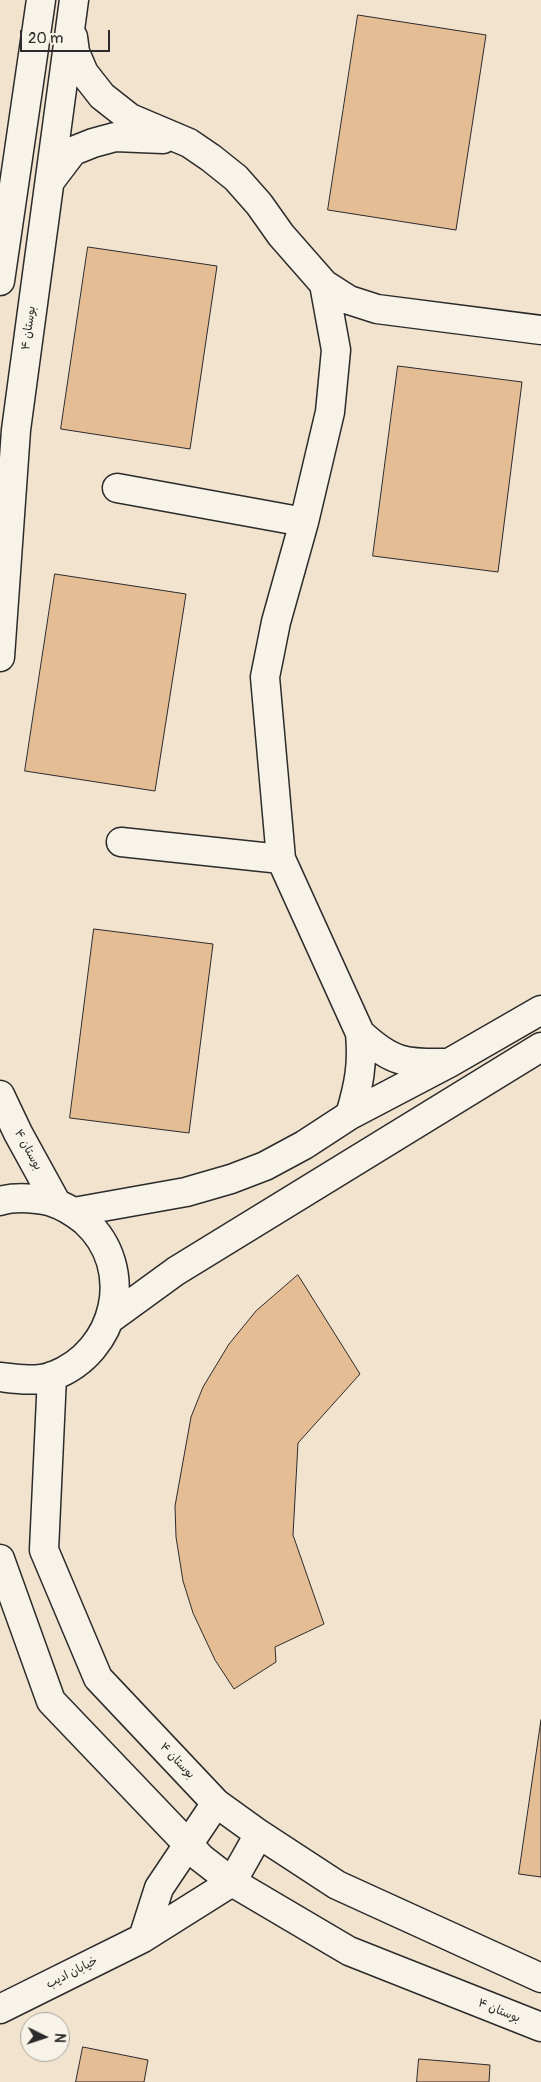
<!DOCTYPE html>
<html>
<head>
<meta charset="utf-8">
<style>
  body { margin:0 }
  #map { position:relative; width:541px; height:2082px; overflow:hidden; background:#f2e3cf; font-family:Pangolin,sans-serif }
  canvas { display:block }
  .north { position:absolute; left:20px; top:2012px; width:50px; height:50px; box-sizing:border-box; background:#f7f3e8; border:1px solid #a5a39c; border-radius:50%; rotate:94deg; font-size:14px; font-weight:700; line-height:20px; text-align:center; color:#2b2b2b }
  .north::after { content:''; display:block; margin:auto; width:18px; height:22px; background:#2b2b2b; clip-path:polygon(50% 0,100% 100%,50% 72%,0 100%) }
  .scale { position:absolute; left:20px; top:30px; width:90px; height:22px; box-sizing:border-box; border:2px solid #2b2b2b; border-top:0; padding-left:6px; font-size:15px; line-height:18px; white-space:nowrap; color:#2b2b2b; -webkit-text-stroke:4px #f7f3e8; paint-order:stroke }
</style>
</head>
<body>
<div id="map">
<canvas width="541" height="2082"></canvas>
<div class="north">N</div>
<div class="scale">20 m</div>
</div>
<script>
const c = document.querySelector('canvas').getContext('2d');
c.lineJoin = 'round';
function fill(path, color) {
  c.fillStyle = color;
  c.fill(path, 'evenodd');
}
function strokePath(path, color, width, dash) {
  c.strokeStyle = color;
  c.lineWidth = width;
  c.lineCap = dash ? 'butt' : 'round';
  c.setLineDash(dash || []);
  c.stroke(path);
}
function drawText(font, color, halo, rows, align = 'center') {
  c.font = font + ' Pangolin,"Playpen Sans Arabic",sans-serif';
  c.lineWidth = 4;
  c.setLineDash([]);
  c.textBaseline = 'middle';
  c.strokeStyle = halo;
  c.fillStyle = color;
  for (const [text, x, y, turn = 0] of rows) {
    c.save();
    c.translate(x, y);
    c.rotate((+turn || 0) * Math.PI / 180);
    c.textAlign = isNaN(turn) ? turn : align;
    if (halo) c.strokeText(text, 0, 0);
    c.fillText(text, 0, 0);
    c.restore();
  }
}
const building = new Path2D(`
  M358,15l128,20 -30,195 -128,-20z
  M88,247l129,19 -27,183 -129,-20z
  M398,366l124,16 -24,190 -125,-16z
  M55,574l131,20 -31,197 -130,-20z
  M94,929l119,15 -24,189 -119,-15z
  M298,1275l62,99 -62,69 -5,92 31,89 -49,23 1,15 -42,27 -19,-29 -22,-47 -10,-32 -7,-44 -1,-31 16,-89 12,-30 26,-43 27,-33z
  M541,1720v157l-22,-3z
  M83,2047l65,13 -4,22h-68z
  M419,2059l71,6 -1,17h-72z`);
fill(building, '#e5bd95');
strokePath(building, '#2b2b2b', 1);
const minor = new Path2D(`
  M73,37l2,15 9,21 18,23 28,22 59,25 22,15 25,20 23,26 22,31 43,49 25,16 28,9 164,21
  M51,180l22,-29 20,-8 22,-6 48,2
  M0,281l41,-281
  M324,284l12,66 -6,62 -26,110 -28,100 -11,55 16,182 79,174c3,31 -1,52 -10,82
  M117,488l187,34
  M0,657l16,-227 58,-430
  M121,842l160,17
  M360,1033c31,29 45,31 87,30
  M0,1095l18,38 39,71
  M0,1201c16,-5 33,-3 49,0 14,4 25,11 36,20 52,47 32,131 -32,155 -17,6 -36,3 -53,1
  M74,1212l112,-20 45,-13 34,-13 39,-21 46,-30 99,-52 92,-53
  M110,1319l66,-48 365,-224
  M52,1376l-8,174 54,128 118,125 43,31 78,51 204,93
  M0,1559l51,142 150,157 31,24 117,69 192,76
  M143,1938l16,-50 57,-85
  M0,2009l143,-71 89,-56 27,-48`);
strokePath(minor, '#2b2b2b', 31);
strokePath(minor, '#f7f3e8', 28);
drawText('12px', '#2b2b2b', '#f7f3e8', [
  ["بوستان ۴",29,328,-82],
  ["بوستان ۴",28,1150,61],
  ["بوستان ۴",177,1761,46],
  ["خیابان ادیب",72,1973,-27],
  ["بوستان ۴",499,2011,22]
]);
</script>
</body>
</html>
